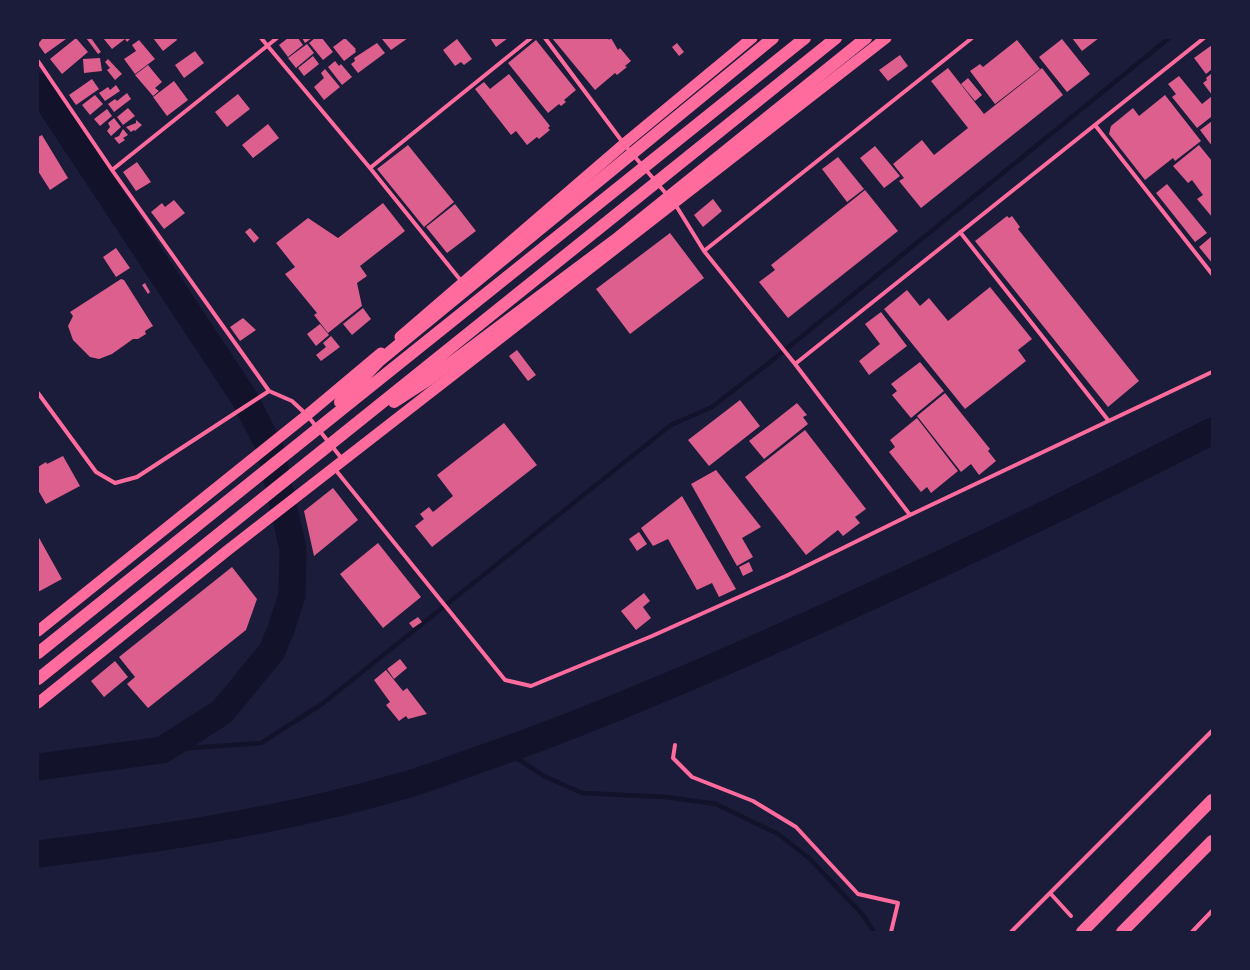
<!DOCTYPE html>
<html>
<head>
<meta charset="utf-8">
<style>
  body { margin:0 }
  #map { position:relative; width:1250px; height:970px; overflow:hidden; background:#1b1b3a; font-family:"Noto Sans",sans-serif }
  canvas { display:block }
  .frame { position:absolute; inset:0; border:39px solid #1b1b3a; pointer-events:none }
</style>
</head>
<body>
<div id="map">
<canvas width="1250" height="970"></canvas>
<div class="frame"></div>
</div>
<script>
const c = document.querySelector('canvas').getContext('2d');
c.lineJoin = 'round';
function strokePath(path, color, width, dash) {
  c.strokeStyle = color;
  c.lineWidth = width;
  c.lineCap = dash ? 'butt' : 'round';
  c.setLineDash(dash || []);
  c.stroke(path);
}
function fill(path, color) {
  c.fillStyle = color;
  c.fill(path, 'evenodd');
}
strokePath(new Path2D(`
  M162,750l99,-7 61,-39 349,-279 41,-18 57,-44 400,-325
  M506,751l38,25 38,17 84,4 50,7 62,30 31,24 54,57 11,17`), '#12122b', 4.5);
strokePath(new Path2D(`
  M38,86l207,313 25,49 23,101 -1,46 -11,34 -9,22 -50,61 -60,38 -124,17
  M38,854c121,-15 242,-33 360,-67 24,-6 48,-16 71,-24 94,-32 185,-70 276,-110 158,-70 314,-143 467,-222`), '#12122b', 27);
fill(new Path2D(`
  M43,38h22l1,1 -21,15 -7,-10z
  M76,38l12,14 -26,22 -12,-15z
  M86,38h5l10,14 -3,2z
  M103,38h28l-4,4 -2,-3 -13,10z
  M153,38h23l1,2 -14,11z
  M288,38h10l5,7 -15,12 -9,-12z
  M302,38h10l-7,5z
  M315,38h7l11,14 -10,8 -14,-17z
  M345,38l11,11 -1,1 1,2 -12,9 -11,-14z
  M408,38l-17,12 -9,-11 1,-1z
  M490,38h18l-12,9z
  M552,38h56l1,2 2,-2 7,12 2,-2 11,13 -6,5 2,1 -10,8 -2,-2 -20,17z
  M1072,38h27l-17,13z
  M457,39l15,20 -8,6 -3,-3 -6,4 -12,-16z
  M1062,39l28,35 -23,18 -28,-35z
  M139,40l16,19 -20,15 -11,-15 12,-8 -4,-6z
  M536,40l40,50 -12,10 2,2 -5,4 -2,-2 -11,9 -40,-50z
  M1017,40l23,29 -45,35 -25,-33 10,-7 3,3z
  M377,43l8,10 -27,20 -7,-9 4,-3 -1,-3z
  M677,43l7,9 -5,4 -7,-9z
  M307,44l7,9 -18,15 -8,-10z
  M1212,45v24l-6,5 -12,-16z
  M195,51l9,12 -20,15 -9,-13z
  M900,55l8,11 -20,15 -9,-11z
  M313,56l6,8 -15,12 -6,-8z
  M100,58l2,13 -18,2 -1,-14z
  M108,59l14,15 -7,6 -8,-10 3,-2 -5,-6z
  M335,61l4,5 2,-2 11,13 -10,8 -14,-18z
  M148,65l14,17 -7,6 4,3 -6,5 -18,-21z
  M948,68l36,46 58,-46 21,27 -142,113 -22,-27 5,-3 -11,-14 29,-24 12,15 34,-27 -37,-47z
  M325,69l15,18 -16,13 -10,-13 10,-9 -3,-5z
  M1212,73v22l-9,-12 4,-3 -1,-2z
  M509,74l41,52 -2,2 2,2 -11,9 -2,-2 -10,8 -11,-14 -5,4 -36,-46 9,-7 6,7z
  M1179,76l23,28 10,-8v23l-1,-2 -14,11 -25,-31 4,-3 -8,-10z
  M968,78l14,17 -7,6 -14,-17z
  M92,79l7,10 -23,16 -7,-10z
  M174,81l14,19 -21,16 -14,-19z
  M116,85l4,6 -15,10 -6,-8 9,-6 2,3z
  M127,93l4,6 -17,13 -6,-8 7,-5 2,2z
  M238,94l12,15 -23,18 -12,-15z
  M95,95l8,9 -13,11 -8,-10z
  M1165,95l36,46 -26,20 -2,-3 -28,22 -36,-46 2,-8 22,-18 6,8z
  M128,108l7,8 -12,9 -6,-8z
  M107,109l5,7 -12,10 -6,-7z
  M114,118l7,9 -10,9 -4,-5 3,-4 -2,-4z
  M136,120l6,5 -7,6 -1,-1 -3,2 -5,-5 10,-4z
  M1212,121v25l-12,-16z
  M268,124l11,14 -26,20 -11,-13z
  M123,129l5,6 -5,3 2,2 -6,4 -5,-6 5,-2z
  M42,135l26,43 -18,12 -12,-19v-34z
  M408,145l46,57 -30,25 -47,-58z
  M1199,145l13,16v56l-15,-18 6,-4 -11,-15 -4,3 -15,-17z
  M875,146l25,30 -16,12 -24,-30z
  M838,157l26,32 -17,13 -25,-33z
  M137,162l14,20 -15,9 -13,-19z
  M1167,184l40,49 -12,9 -39,-49z
  M865,190l33,41 -110,87 -29,-36 16,-12 -4,-5z
  M713,199l9,12 -19,16 -9,-12z
  M174,200l11,13 -21,16 -13,-17 11,-9 3,4z
  M383,203l22,28 -45,35 7,10 -10,7 5,23 -34,27 -14,-18 3,-2 -32,-39 10,-7 -19,-24 32,-25 30,20z
  M455,204l21,27 -29,22 -21,-26z
  M1007,216l2,2 3,-2 8,11 -2,2 121,152 -31,26 -133,-166z
  M250,228l9,10 -5,5 -9,-11z
  M670,233l34,45 -74,56 -34,-45z
  M1212,236v27l-13,-16z
  M116,248l14,20 -14,9 -13,-20z
  M121,279l3,1 29,46 -8,5 1,3 -8,5h-5l-21,15 -13,5 -9,-2 -17,-17 -5,-14 5,-10 -3,-4z
  M145,283l5,9 -2,2 -6,-9z
  M990,287l42,52 -14,11 8,11 -61,48 -81,-100 23,-19 13,16 9,-8 19,23z
  M363,308l8,11 -19,16 -9,-11z
  M881,312l26,34 -38,29 -10,-14 21,-17 -15,-20z
  M243,318l13,12 -16,11 -10,-14z
  M320,324l9,11 -13,11 -9,-12z
  M331,336l9,11 -19,14 -5,-6 10,-8 -3,-4z
  M517,350l19,25 -8,6 -19,-25z
  M920,362l24,29 -33,27 -19,-23 5,-4 -6,-7z
  M945,393l45,56 -2,2 8,10 -17,14 -8,-11 -10,8 -44,-56z
  M740,400l20,26 -51,40 -21,-26z
  M797,403l10,12 -4,2 5,7 -44,35 -15,-18z
  M917,418l41,53 -27,22 -4,-6 -6,5 -32,-40 6,-5 -5,-7z
  M504,423l33,42 -105,82 -17,-21 9,-7 -4,-5 9,-7 4,5 20,-16 -16,-21z
  M805,430l61,79 -11,8 5,6 -17,13 -5,-6 -32,25 -61,-78z
  M63,456l17,30 -34,18 -8,-14v-23l8,-5 1,2z
  M716,470l45,57 -19,11 11,19 -16,9 -46,-82z
  M333,488l25,32 -44,36 -10,-45z
  M682,496l54,93 -17,8 -7,-14 -15,7 -29,-51 -15,7 -12,-18z
  M639,532l8,12 -10,7 -8,-12z
  M38,536l24,43 -24,13z
  M378,543l43,54 -38,31 -43,-54z
  M749,562l4,9 -10,5 -4,-9z
  M232,567l25,32 -11,31 -98,78 -21,-24 8,-7 -16,-20z
  M644,593l6,8 -7,6 8,11 -15,12 -15,-19z
  M418,617l4,5 -9,6 -4,-5z
  M400,659l7,9 -13,11 -7,-10z
  M115,661l13,16 -24,20 -13,-16z
  M386,670l17,21 4,-3 20,26 -19,5 -2,-3 -7,5 -13,-16 4,-3 -16,-22z`), '#dd5f8e');
strokePath(new Path2D(`
  M261,38l109,130 92,114
  M545,38l79,106 44,52
  M38,61l74,109 157,221 23,10 15,14 36,45
  M1095,125l117,149
  M370,168l161,-130
  M112,170l165,-132
  M675,204l29,47 91,113 115,151
  M960,232l148,188
  M704,251l268,-213
  M795,364l409,-326
  M38,393l58,79 19,11 22,-6 132,-86
  M334,468l171,212 26,6 121,-50 136,-61 122,-60 302,-143
  M675,745l-2,13 19,19 61,24 43,26 62,67 40,9 -7,29
  M1050,893l21,23
  M1011,932l201,-201
  M1192,932l20,-21`), '#ff6b9d', 4);
strokePath(new Path2D(`
  M400,337l224,-193 128,-106
  M38,631l269,-216 74,-62
  M38,703l190,-153 658,-512`), '#ff6b9d', 11);
strokePath(new Path2D(`
  M340,402l39,-41 394,-323
  M394,402l34,-22 191,-143 247,-199
  M38,653l767,-615
  M38,679l798,-641
  M1082,932l130,-132
  M1122,932l90,-91`), '#ff6b9d', 12);
</script>
</body>
</html>
